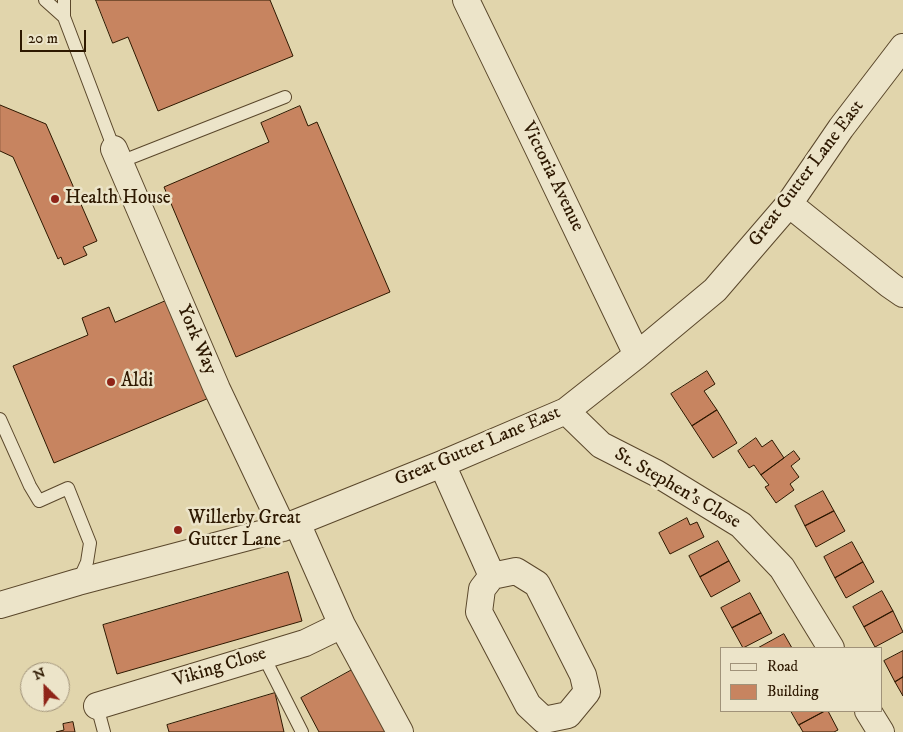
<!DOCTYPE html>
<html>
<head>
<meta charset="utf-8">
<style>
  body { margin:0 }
  #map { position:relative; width:903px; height:732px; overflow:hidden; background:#e1d5ac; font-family:"IM FELL DW Pica",serif }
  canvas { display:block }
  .legend { position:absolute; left:720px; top:647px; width:162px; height:65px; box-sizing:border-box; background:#ece4c9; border:1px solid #a09279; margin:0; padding:6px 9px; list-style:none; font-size:15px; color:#2d1800 }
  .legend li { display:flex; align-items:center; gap:10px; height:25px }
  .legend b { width:25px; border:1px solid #a09279 }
  .north { position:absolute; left:20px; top:662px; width:50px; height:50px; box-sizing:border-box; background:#ece4c9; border:1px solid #a09279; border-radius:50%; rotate:337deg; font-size:14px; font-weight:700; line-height:20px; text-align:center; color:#2d1800 }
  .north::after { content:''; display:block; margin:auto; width:18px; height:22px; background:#8f2418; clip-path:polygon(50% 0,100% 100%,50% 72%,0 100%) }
  .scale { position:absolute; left:20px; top:30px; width:66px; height:22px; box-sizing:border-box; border:2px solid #2d1800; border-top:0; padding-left:6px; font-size:15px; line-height:18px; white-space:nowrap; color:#2d1800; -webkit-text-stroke:4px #ece4c9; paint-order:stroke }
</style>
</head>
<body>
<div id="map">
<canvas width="903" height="732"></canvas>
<ul class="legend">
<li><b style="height:6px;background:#ece4c9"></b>Road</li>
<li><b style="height:14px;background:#c78460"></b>Building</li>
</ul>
<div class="north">N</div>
<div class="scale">20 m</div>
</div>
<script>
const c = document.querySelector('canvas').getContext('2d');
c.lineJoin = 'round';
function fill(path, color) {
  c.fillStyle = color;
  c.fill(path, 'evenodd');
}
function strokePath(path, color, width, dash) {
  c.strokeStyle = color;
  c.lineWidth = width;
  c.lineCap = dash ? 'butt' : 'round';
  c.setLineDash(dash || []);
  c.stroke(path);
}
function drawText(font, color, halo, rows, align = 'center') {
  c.font = font + ' "IM FELL DW Pica",serif';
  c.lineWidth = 5;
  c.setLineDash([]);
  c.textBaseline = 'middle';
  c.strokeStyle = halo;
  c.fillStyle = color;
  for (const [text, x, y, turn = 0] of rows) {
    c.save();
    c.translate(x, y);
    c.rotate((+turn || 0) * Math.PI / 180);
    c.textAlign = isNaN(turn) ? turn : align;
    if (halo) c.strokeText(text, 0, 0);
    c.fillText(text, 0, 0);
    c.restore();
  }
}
const building = new Path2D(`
  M96,0h174l23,56 -135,55 -30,-74 -15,6z
  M0,105l46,19 51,117 -14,6 4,8 -23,10 -3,-8 -3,2 -45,-102 -13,-6z
  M300,106l8,20 9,-4 73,170 -154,65 -72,-170 105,-45 -8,-19z
  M168,300l41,98 -155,65 -41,-97 75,-31 -6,-17 27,-11 6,15z
  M707,371l8,13 -11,7 13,19 -25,16 -21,-32z
  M717,410l20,33 -24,15 -21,-32z
  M756,438l6,9 10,-7 12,18 -23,17 -7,-10 -5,3 -11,-17z
  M794,451l6,8 -9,7 8,11 -9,7 4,6 -18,13 -11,-16 4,-2 -8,-10z
  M823,491l11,20 -29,15 -10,-20z
  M834,511l11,20 -29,16 -11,-21z
  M687,518l3,7 7,-3 7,15 -34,17 -11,-21z
  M718,541l11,20 -29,16 -11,-21z
  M852,542l11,20 -28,16 -11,-21z
  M729,561l11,20 -29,16 -11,-20z
  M863,562l11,20 -28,16 -11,-20z
  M288,572l14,49 -185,53 -14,-49z
  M882,591l11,20 -29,16 -11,-20z
  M750,593l11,20 -29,15 -11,-20z
  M893,611l10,21 -28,15 -11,-20z
  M761,613l11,20 -29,15 -11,-20z
  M784,634l8,14h-34z
  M903,651v26l-8,5 -11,-21z
  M352,670l34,62h-67l-18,-34z
  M903,677v19l-8,-14z
  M275,693l9,39h-115l-2,-7z
  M791,711h34l-26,14z
  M825,711h3l10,19 -4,2h-31l-4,-7z
  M73,722l2,10h-19l8,-2 -1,-6z`);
fill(building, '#c78460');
strokePath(building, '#2d1800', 1);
const service = new Path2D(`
  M45,0l19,17
  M64,0v17l50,132
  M120,162l165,-65
  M0,419l30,67 9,15 29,-13 22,55 -3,19 -9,20
  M263,655l39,77
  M97,706l7,26`);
const minor = new Path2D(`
  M466,0l66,136 105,219
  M114,149l103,240 66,139
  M789,204l101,81 13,9
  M566,411l35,34 55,28 85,52 41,43 49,80
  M442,464l50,112 24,-5 21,13 46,91 4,17 -19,23 -24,5 -16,-15 -49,-93 3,-23 10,-13
  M297,523l45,102 58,107
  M0,605l78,-23 205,-54 159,-64 124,-53 71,-56 78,-65 74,-86 52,-76 62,-81
  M97,706l208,-63 37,-18
  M868,711l13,21`);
strokePath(service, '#5a472b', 14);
strokePath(minor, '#5a472b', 28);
strokePath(service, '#ece4c9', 12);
strokePath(minor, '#ece4c9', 26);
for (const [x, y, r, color] of [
  [55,199,5,"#8f2418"],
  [111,382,5,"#8f2418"],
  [178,530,5,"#8f2418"]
]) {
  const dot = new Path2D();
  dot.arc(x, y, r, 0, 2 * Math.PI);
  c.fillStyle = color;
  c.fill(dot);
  strokePath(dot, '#ece4c9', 2);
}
drawText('19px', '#2d1800', '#ece4c9', [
  ["Great Gutter Lane East",807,174,-53],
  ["Victoria Avenue",552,177,64],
  ["York Way",196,340,67],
  ["Great Gutter Lane East",478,447,-23],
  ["St. Stephen's Close",677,489,30],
  ["Viking Close",220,668,-17]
]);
drawText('19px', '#2d1800', '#ece4c9', [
  ["Health House",65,199],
  ["Aldi",121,382],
  ["Willerby Great",188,519],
  ["Gutter Lane",188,541]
], 'left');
</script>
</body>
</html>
